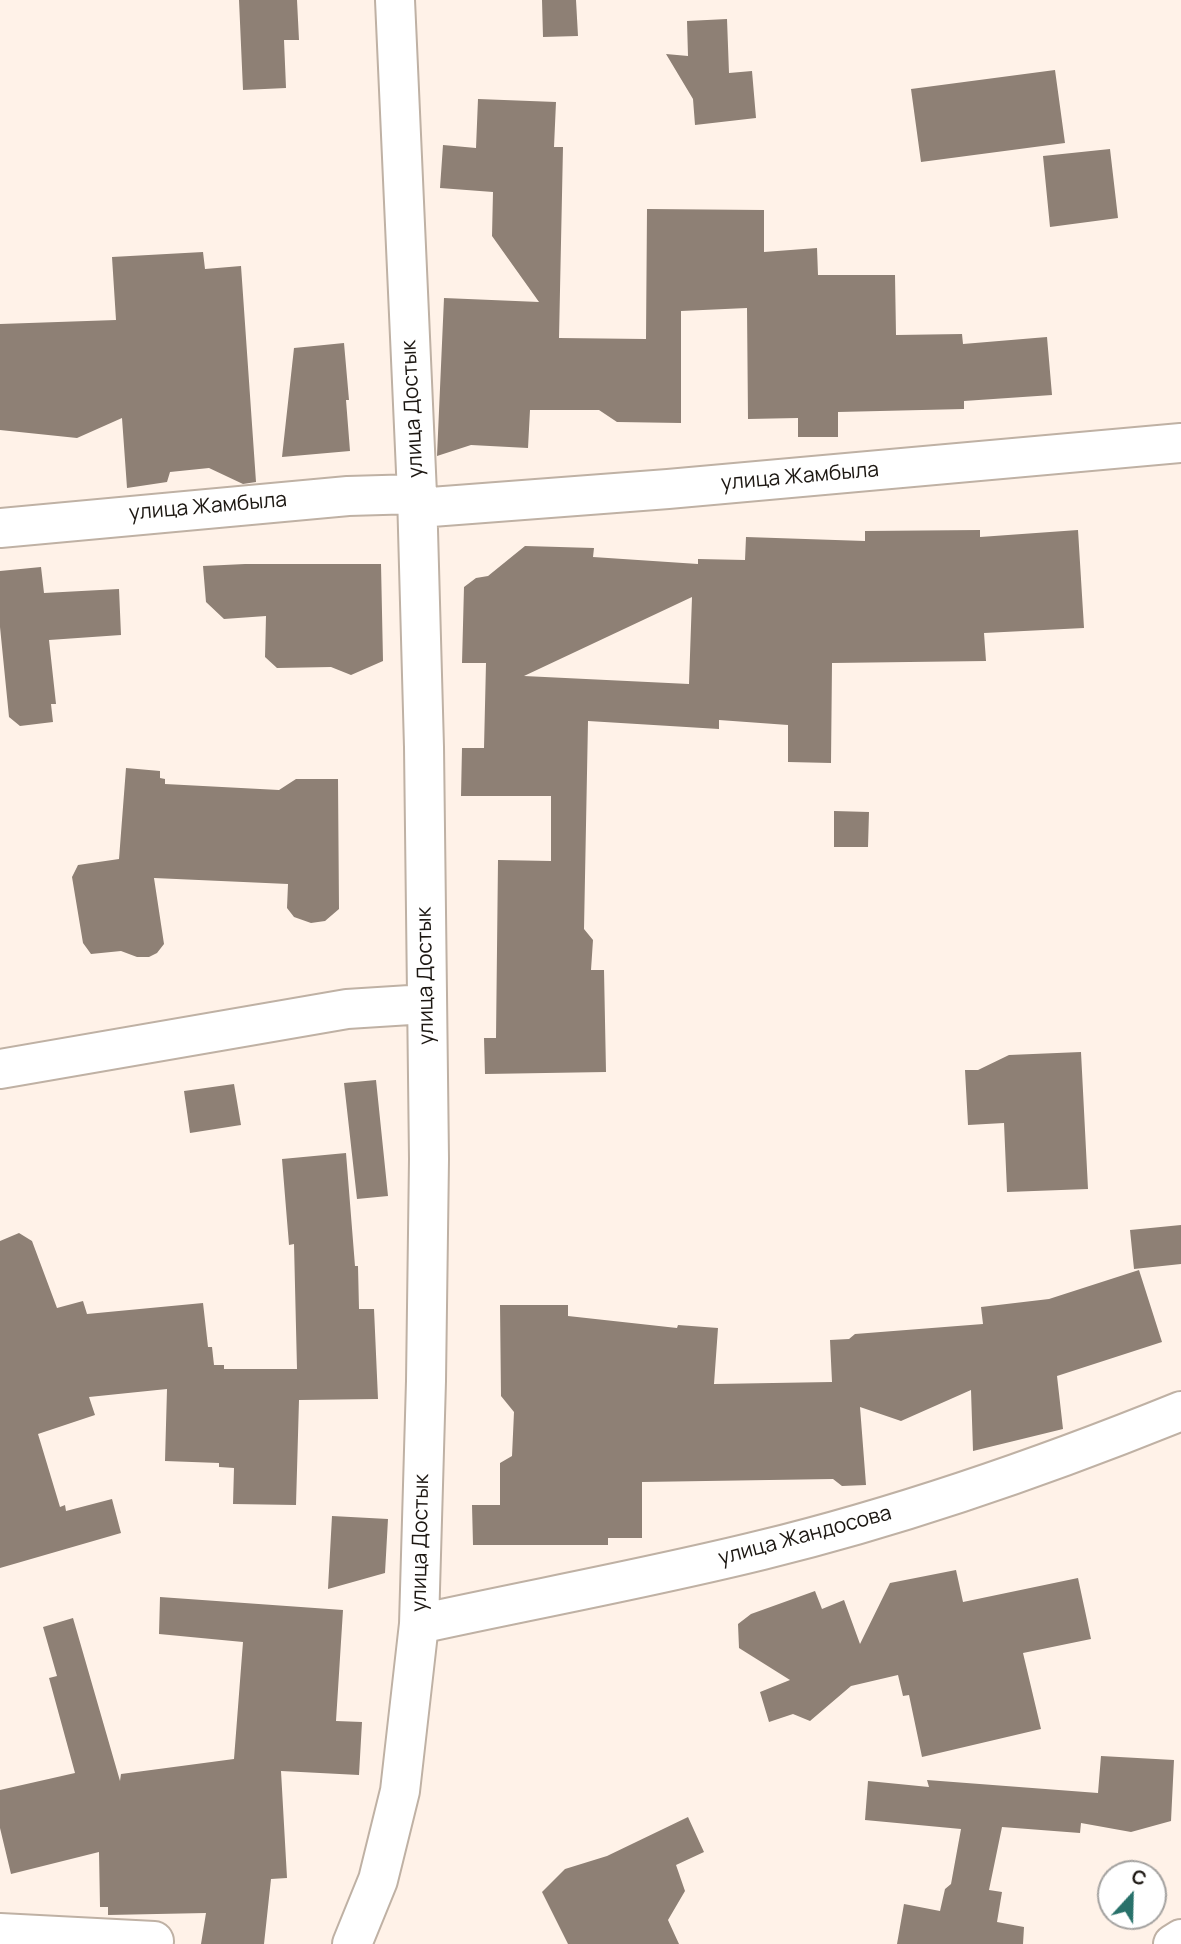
<!DOCTYPE html>
<html>
<head>
<meta charset="utf-8">
<style>
  body { margin:0 }
  #map { position:relative; width:1181px; height:1944px; overflow:hidden; background:#fff2e8; font-family:Manrope,sans-serif }
  canvas { display:block }
  .north { position:absolute; left:1097px; top:1860px; width:70px; height:70px; box-sizing:border-box; background:#fff; border:2px solid #a4a2a0; border-radius:50%; rotate:22deg; font-size:19px; font-weight:700; line-height:28px; text-align:center; color:#1c1712 }
  .north::after { content:''; display:block; margin:auto; width:24px; height:32px; background:#28716a; clip-path:polygon(50% 0,100% 100%,50% 72%,0 100%) }
</style>
</head>
<body>
<div id="map">
<canvas width="1181" height="1944"></canvas>
<div class="north">С</div>
</div>
<script>
const c = document.querySelector('canvas').getContext('2d');
c.lineJoin = 'round';
function fill(path, color) {
  c.fillStyle = color;
  c.fill(path, 'evenodd');
}
function strokePath(path, color, width, dash) {
  c.strokeStyle = color;
  c.lineWidth = width;
  c.lineCap = dash ? 'butt' : 'round';
  c.setLineDash(dash || []);
  c.stroke(path);
}
function drawText(font, color, halo, rows, align = 'center') {
  c.font = font + ' Manrope,sans-serif';
  c.lineWidth = 6;
  c.setLineDash([]);
  c.textBaseline = 'middle';
  c.strokeStyle = halo;
  c.fillStyle = color;
  for (const [text, x, y, turn = 0] of rows) {
    c.save();
    c.translate(x, y);
    c.rotate((+turn || 0) * Math.PI / 180);
    c.textAlign = isNaN(turn) ? turn : align;
    if (halo) c.strokeText(text, 0, 0);
    c.fillText(text, 0, 0);
    c.restore();
  }
}
fill(new Path2D(`
  M239,0h58l2,40h-15l2,48 -43,2z
  M542,0h34l2,36 -35,1z
  M727,19l2,54 23,-2 4,47 -61,7 -2,-26 -27,-45 22,2 -1,-35z
  M1055,70l10,73 -144,19 -10,-73z
  M478,99l78,3 -2,45h9l-4,191 87,1 1,-130 117,1v42l53,-4 1,27h77l1,60 66,-1 1,10 84,-7 5,58 -88,6v8l-126,3v25h-40v-19l-50,1 -1,-111 -66,3v112l-64,-1 -18,-12h-69l-2,38 -57,-3 -34,11 7,-158 95,4 -47,-66 1,-44 -53,-4 3,-43 33,3z
  M1110,149l8,69 -68,9 -7,-71z
  M203,252l2,17 36,-3 15,216 -13,2 -34,-16 -39,4 -3,10 -40,6 -5,-70 -45,20 -77,-8v-106l116,-4 -4,-63z
  M344,343l5,57h-3l4,51 -68,6 12,-109z
  M980,530v7l98,-7 6,98 -100,5 2,28 -154,2 -1,100 -43,-1v-37l-69,-5v9l-131,-8 -4,208 9,11 -2,30h13l2,102 -121,2 -1,-36h12l2,-178 53,1v-65h-90l1,-48h22l2,-85h-24l2,-76 12,-9 12,-2 37,-30 69,2 -1,9 105,7v-5l47,1 1,-23 119,4v-10zM692,597l-3,87 -165,-8z
  M245,564h136l2,97 -32,14 -20,-8 -54,1 -12,-11 1,-41 -42,3 -18,-17 -3,-36z
  M41,567l3,26 75,-4 2,46 -72,5 7,64h-5l2,18 -33,4 -11,-9 -9,-90v-56z
  M126,768l34,3v7l5,1v5l114,6 17,-11h42l1,130 -14,12 -14,2 -17,-6 -7,-9 1,-24 -134,-6 10,66 -7,9 -8,4h-12l-16,-6 -30,3 -8,-11 -11,-66 6,-12 41,-6z
  M834,811l35,1 -1,35h-34z
  M1081,1052l7,137 -81,3 -3,-69 -36,2 -3,-55h13l31,-15z
  M376,1080l12,116 -31,3 -13,-116z
  M234,1084l7,41 -51,8 -6,-42z
  M346,1153l9,113h3l1,43h15l4,90 -79,1 -3,105 -63,-1 1,-36 -15,-1v-4l-54,-2 2,-72 -78,8 6,18 -57,19 22,73 5,-2 1,6 46,-12 9,34 -121,35v-327l19,-8 13,8 25,67 26,-7 4,13 116,-11 5,44h4l2,18h10v4h73l-3,-125 -5,1 -7,-86z
  M1181,1225v39l-47,5 -4,-39z
  M1139,1270l23,72 -105,34 6,53 -90,22 -2,-61 -70,31 -41,-14 6,78 -24,1 -9,-7 -191,3v56h-34v7h-135l-1,-40h28v-42l12,-7 2,-44 -13,-16 -1,-91h68v11l109,12 1,-3 40,3 -4,56 118,-2 -2,-42 19,-1 6,-5 128,-10 -2,-17 68,-8z
  M332,1516l56,3 -3,54 -57,16z
  M956,1570l7,32 115,-24 13,61 -68,14 18,76 -119,28 -13,-62 -6,1 -5,-21 -47,11 -41,35 -17,-7 -24,8 -9,-30 30,-12 -51,-32 -1,-24 13,-10 64,-23 7,18 22,-9 16,44 30,-61z
  M160,1597l183,13 -7,111 26,1 -3,53 -78,-4 6,107 -16,1 -7,65h-63l5,-31 -98,2v-8h-8l-1,-55 -88,22 -11,-46v-38l75,-17 -26,-95 8,-2 -14,-49 30,-9 47,163 1,-7 113,-15 9,-117 -84,-8z
  M1101,1756l73,4 -3,61 -40,11 -50,-9 -1,10 -78,-6 -13,63 13,2 -5,30 27,5 -1,17h-126l7,-40 36,7 5,-22 6,-5 10,-55 -96,-9 3,-39 61,6 -2,-7 171,13z
  M688,1817l16,35 -28,13 9,26 -17,29 11,24h-111l-26,-52 23,-23 42,-13z`), '#8e8075');
const street = new Path2D(`
  M418,508l250,-19 513,-46
  M0,528l348,-32 69,-2
  M0,1069l347,-60 79,-5
  M419,1624c114,-25 230,-46 343,-74 143,-35 283,-84 419,-139
  M0,1933l154,8
  M352,1944l26,-64 22,-89 19,-167 7,-243 3,-222 -5,-412 -7,-253 -22,-494
  M1173,1944l8,-5`);
strokePath(street, '#bfb1a4', 42);
strokePath(street, '#fff', 38);
drawText('21px', '#1c1712', '#fff', [
  ["улица Достык",413,409,-93],
  ["улица Жамбыла",800,477,-5],
  ["улица Жамбыла",208,507,-5],
  ["улица Достык",426,976,-91],
  ["улица Жандосова",805,1536,-15],
  ["улица Достык",421,1543,-89]
]);
</script>
</body>
</html>
